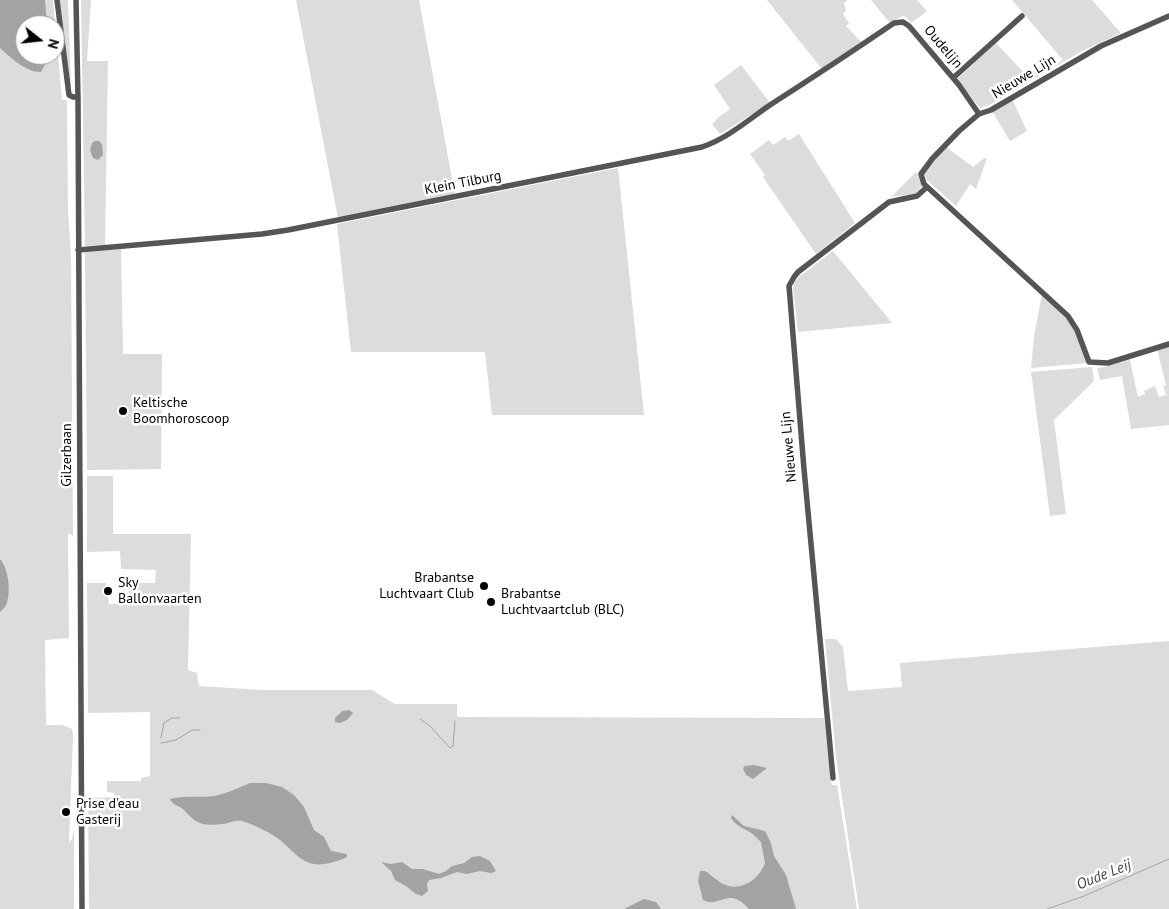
<!DOCTYPE html>
<html>
<head>
<meta charset="utf-8">
<style>
  body { margin:0 }
  #map { position:relative; width:1169px; height:909px; overflow:hidden; background:#fff; font-family:"PT Sans",sans-serif }
  canvas { display:block }
  .north { position:absolute; left:15px; top:15px; width:50px; height:50px; box-sizing:border-box; background:#fff; border:1px solid #999; border-radius:50%; rotate:106deg; font-size:14px; font-weight:700; line-height:20px; text-align:center; color:#000 }
  .north::after { content:''; display:block; margin:auto; width:18px; height:22px; background:#000; clip-path:polygon(50% 0,100% 100%,50% 72%,0 100%) }
</style>
</head>
<body>
<div id="map">
<canvas width="1169" height="909"></canvas>
<div class="north">N</div>
</div>
<script>
const c = document.querySelector('canvas').getContext('2d');
c.lineJoin = 'round';
function fill(path, color) {
  c.fillStyle = color;
  c.fill(path, 'evenodd');
}
function strokePath(path, color, width, dash) {
  c.strokeStyle = color;
  c.lineWidth = width;
  c.lineCap = dash ? 'butt' : 'round';
  c.setLineDash(dash || []);
  c.stroke(path);
}
function drawText(font, color, halo, rows, align = 'center') {
  c.font = font + ' "PT Sans",sans-serif';
  c.lineWidth = 5;
  c.setLineDash([]);
  c.textBaseline = 'middle';
  c.strokeStyle = halo;
  c.fillStyle = color;
  for (const [text, x, y, turn = 0] of rows) {
    c.save();
    c.translate(x, y);
    c.rotate((+turn || 0) * Math.PI / 180);
    c.textAlign = isNaN(turn) ? turn : align;
    if (halo) c.strokeText(text, 0, 0);
    c.fillText(text, 0, 0);
    c.restore();
  }
}
fill(new Path2D(`
  M0,0h53l9,100h5l1,110 3,47 2,279 -5,-3 1,105 -24,2 1,85h16l10,4 1,7 -4,106 3,-3 1,-6 1,-1v77h-74zM25,25h30v30h-30z
  M59,0h9l3,86 -2,-1z
  M81,0h10l-4,61h21l-3,184 -20,1z
  M296,0h123l36,195 -117,23z
  M767,0h81l-4,3 2,7 -3,4 6,9 -3,3 15,16 -39,27z
  M871,0h46l10,11 -16,12 -5,-6 -4,-1 -12,7z
  M1012,0h80l29,33 -39,18 -93,54 -9,3 -23,-29 39,-36 31,33 13,-10 4,5 19,-11z
  M741,65l29,38 -50,31 -8,-10 4,-3 -1,-1 15,-11 -16,-24z
  M1012,99l15,32 -17,10 -18,-30z
  M799,134l56,89 -39,31 -53,-77 2,-2 -15,-21 19,-14 4,5 12,-8 3,4z
  M946,147l27,20 10,-8 4,-1 -11,31 -6,-5 -14,22 -29,-26 -3,-6 1,-3z
  M618,168l26,247h-152l-7,-63h-134l-14,-128z
  M916,172l6,11c-3,16 -19,11 -31,14z
  M121,249l2,105h39l-1,115 -74,1 -2,-218z
  M833,251l59,72 -94,9 -5,-43 1,-7 5,-5z
  M1042,294l30,30 15,39 -56,5 3,-32z
  M1169,346v79l-38,4 -9,-53 -22,4 -3,-12 7,-1 26,-7 8,37 7,-3 -1,-3 11,-5 4,11 7,-2 -3,-9 3,-1 -9,-36z
  M1092,367l2,14 -40,39 12,94 -16,2 -19,-144z
  M87,476h26v58h78l-3,136 9,3 2,13 63,4h110l23,14h62v13l367,1 7,64 1,3h5l20,124h-768l-1,-111 26,-1v-4l-7,-1v-11h34v-3l9,-2v-64l-62,1 -1,-130h19v13h2l1,8 20,-1v-20h26l1,-13 -35,-1 -1,-18 -33,1z
  M825,639h11l7,8 5,44 54,-4 -2,-24 269,-22v268h-310l-23,-151z`), '#dcdcdc');
fill(new Path2D(`
  M0,0h45l2,25h-22v30h25l-9,17c-15,0 -30,-14 -41,-24z
  M95,141h4l3,3 1,11 -5,5 -5,-2 -3,-8 2,-7z
  M0,559c8,8 11,32 7,43 -1,5 -4,7 -7,10z
  M349,710l4,3 -6,7 -7,3 -5,-1v-4l7,-7z
  M754,765l13,3 -14,11 -7,-4 -3,-7 2,-2z
  M250,783h16l16,4 12,8 10,12 10,23 10,7 7,14 16,3v3c-7,4 -25,9 -33,7 -14,-2 -24,-16 -34,-24 -11,-8 -25,-15 -38,-19 -6,-2 -12,2 -19,3 -22,2 -25,1 -40,-15 -4,-3 -9,-4 -12,-8l-1,-2c15,-4 29,-1 44,-3 12,-2 24,-8 36,-13z
  M732,815l12,11 21,5 6,12 3,13 12,19 10,34h-47c-21,-24 -29,0 -46,-9l-5,-19 2,-10h5c5,3 10,8 16,12 18,10 37,-2 44,-20l-4,-21c-4,-4 -9,-9 -13,-11 -8,-4 -12,-6 -17,-13z
  M480,856l10,5 6,10 -5,2 -11,-2 -13,3 -10,-2 -16,6 -12,2 -2,4 1,7 -6,5 -6,-2 -10,-8 -11,-6 -4,-9 -10,-9 10,2 11,-2 10,7h11l16,5 7,-3 6,-5 12,-3 8,-6z
  M644,899l12,3 5,7h-37z`), '#a3a3a3');
strokePath(new Path2D(`
  M420,719l10,7 20,22 3,-2 2,-25
  M161,738l3,-15 8,-5h8
  M161,743l15,-3 16,-10h8
  M1047,909l37,-13 85,-37`), '#a3a3a3', 1);
strokePath(new Path2D(`
  M57,0l12,95 4,2h5
  M76,0l2,97 4,812
  M1169,16l-68,30 -110,64 -12,4 -20,17 -27,28 -11,15 3,10 144,132 9,14 12,32 19,1 61,-19
  M953,78l69,-62
  M78,250l184,-16 26,-4 414,-83c26,-9 46,-27 68,-42 42,-27 83,-54 124,-82l9,-1 6,4 50,59 20,29
  M833,778l-29,-309 -15,-183 5,-9 4,-5 91,-70 28,-6 10,-9`), '#555', 5.5);
for (const [x, y, r, color] of [
  [123,411,5,"#000"],
  [484,586,5,"#000"],
  [108,591,5,"#000"],
  [491,602,5,"#000"],
  [66,812,5,"#000"]
]) {
  const dot = new Path2D();
  dot.arc(x, y, r, 0, 2 * Math.PI);
  c.fillStyle = color;
  c.fill(dot);
  strokePath(dot, '#fff', 2);
}
drawText('14px', '#000', '#fff', [
  ["Oudelijn",943,47,50],
  ["Nieuwe Lijn",1024,77,-31],
  ["Klein Tilburg",463,183,-11],
  ["Nieuwe Lijn",789,447,-95],
  ["Gilzerbaan",67,455,-90]
]);
drawText('14px', '#000', '#fff', [
  ["Keltische",133,403],
  ["Boomhoroscoop",133,419],
  ["Brabantse",474,578,"right"],
  ["Luchtvaart Club",474,594,"right"],
  ["Sky",118,583],
  ["Ballonvaarten",118,599],
  ["Brabantse",501,594],
  ["Luchtvaartclub (BLC)",501,610],
  ["Prise d'eau",76,804],
  ["Gasterij",76,820]
], 'left');
drawText('italic 15px', '#444', '#fff', [
  ["Oude Leij",1104,875,-22]
]);
</script>
</body>
</html>
